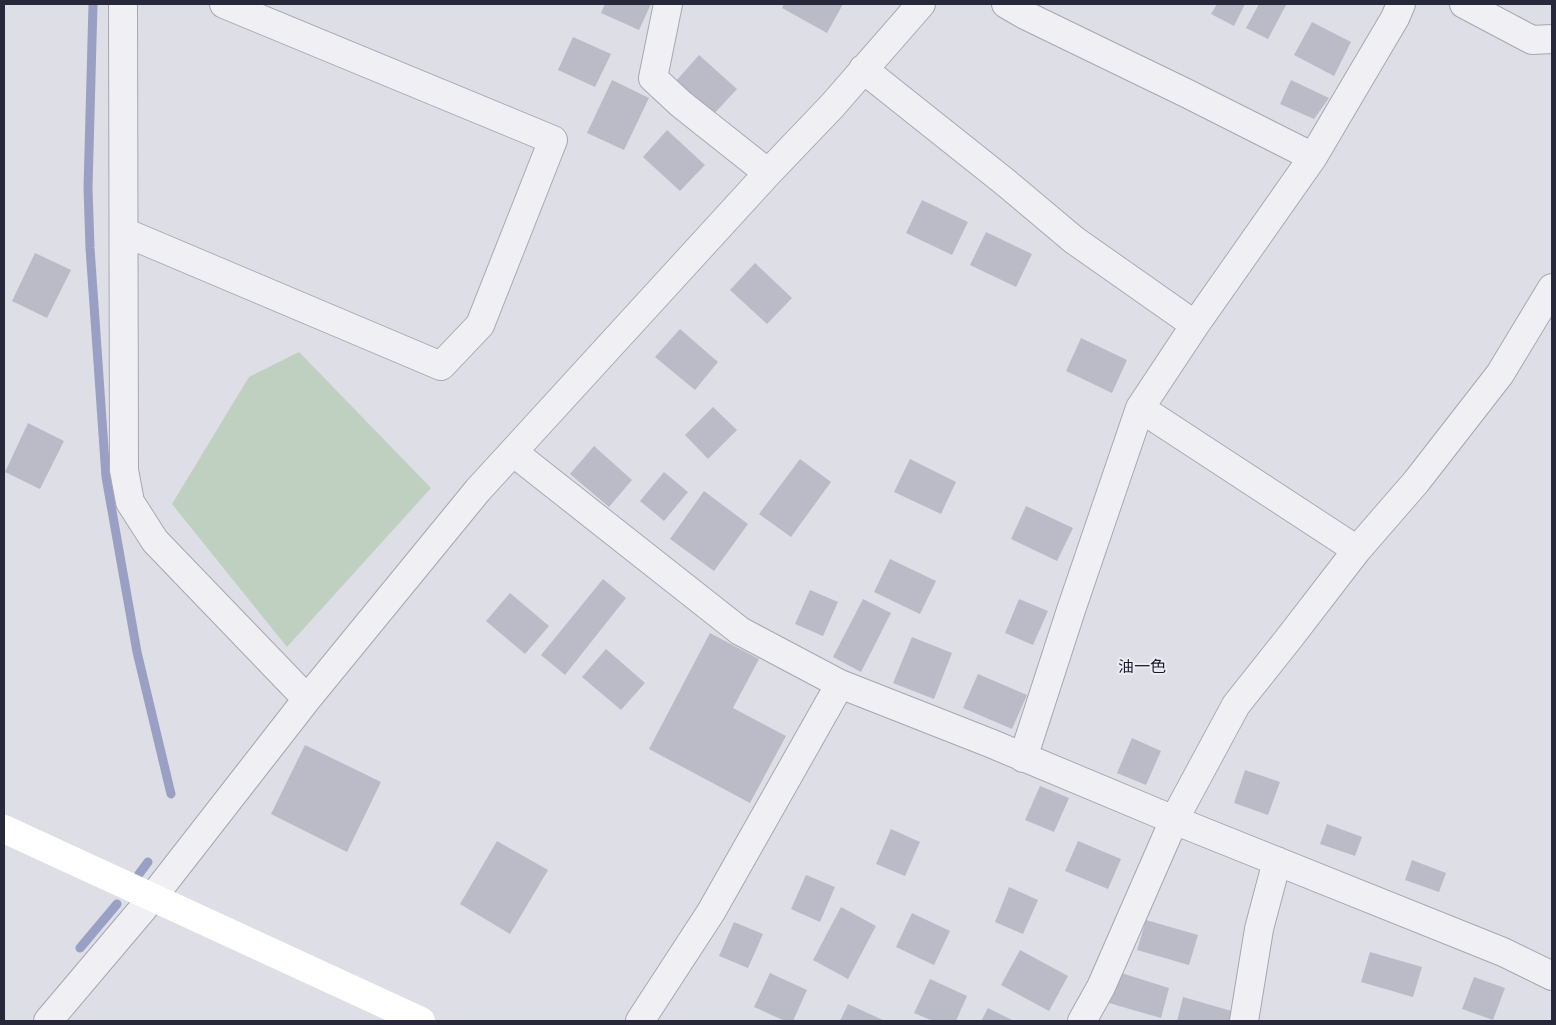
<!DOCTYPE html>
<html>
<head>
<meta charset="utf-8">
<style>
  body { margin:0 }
  #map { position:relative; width:1556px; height:1025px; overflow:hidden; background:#dddee6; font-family:Arial,sans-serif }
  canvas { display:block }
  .frame { position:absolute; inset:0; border:5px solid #28283b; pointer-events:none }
</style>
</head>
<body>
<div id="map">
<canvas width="1556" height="1025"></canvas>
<div class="frame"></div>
</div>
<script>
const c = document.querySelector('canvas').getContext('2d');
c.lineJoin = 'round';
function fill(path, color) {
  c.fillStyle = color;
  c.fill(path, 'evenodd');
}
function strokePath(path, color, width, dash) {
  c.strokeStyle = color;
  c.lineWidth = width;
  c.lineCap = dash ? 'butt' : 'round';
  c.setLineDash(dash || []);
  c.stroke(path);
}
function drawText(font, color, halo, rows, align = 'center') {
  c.font = font + ' Arial,"Noto Sans JP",sans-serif';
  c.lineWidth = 4;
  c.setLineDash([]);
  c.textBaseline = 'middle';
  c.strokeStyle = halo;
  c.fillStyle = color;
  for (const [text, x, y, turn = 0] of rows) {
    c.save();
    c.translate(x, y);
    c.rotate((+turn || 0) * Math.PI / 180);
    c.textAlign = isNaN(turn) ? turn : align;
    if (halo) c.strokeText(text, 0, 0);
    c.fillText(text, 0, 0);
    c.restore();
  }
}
fill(new Path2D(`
  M299,352l132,136 -144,159 -115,-143 77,-127z`), '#bfcfc0');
strokePath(new Path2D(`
  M93,4l-5,184 2,60 16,229 31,175 34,142
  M139,874l9,-12
  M80,948l37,-44`), '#9aa0c4', 9);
fill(new Path2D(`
  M605,4h46l-12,26 -38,-17z
  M784,4h59l-16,29 -45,-25z
  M1217,4h28l-11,22 -23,-12z
  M1259,4l27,1 -18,34 -22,-11z
  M1312,22l39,20 -17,34 -40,-21z
  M573,37l38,17 -16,33 -37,-17z
  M699,55l38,34 -25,27 -37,-34z
  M612,80l37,18 -25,52 -37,-17z
  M1291,80l38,18 -15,21 -34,-15z
  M667,130l38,35 -25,26 -37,-34z
  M922,200l46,22 -16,33 -46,-22z
  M986,232l46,22 -16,33 -46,-22z
  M35,253l36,17 -24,48 -35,-17z
  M755,263l37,35 -25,26 -37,-34z
  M680,329l38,33 -23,28 -40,-33z
  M1081,338l46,22 -15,33 -46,-22z
  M713,407l24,23 -29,29 -23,-24z
  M28,423l36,18 -24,48 -35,-17z
  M594,446l38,34 -23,27 -39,-33z
  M800,459l31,23 -40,55 -32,-23z
  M910,459l46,23 -15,32 -47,-22z
  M664,472l24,20 -24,29 -24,-20z
  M704,491l44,33 -34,47 -44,-32z
  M1026,506l47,22 -16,33 -46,-22z
  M890,559l46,22 -16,33 -46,-22z
  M603,579l23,19 -61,77 -24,-20z
  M810,590l28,12 -15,34 -28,-12z
  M510,593l39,33 -24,28 -39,-33z
  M863,599l28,14 -30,59 -28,-15z
  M1019,599l29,12 -15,34 -28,-12z
  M710,633l49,26 -26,49 53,28 -36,67 -101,-54z
  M912,637l40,16 -18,46 -41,-16z
  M606,649l39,34 -24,27 -39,-33z
  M978,674l49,21 -15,34 -49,-21z
  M1132,738l29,13 -15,34 -29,-12z
  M305,745l76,37 -34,70 -76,-38z
  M1245,770l35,12 -12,33 -34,-12z
  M1040,786l29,12 -15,34 -29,-12z
  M1327,824l35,13 -7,19 -35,-12z
  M891,829l29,13 -15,34 -29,-12z
  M497,841l51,29 -38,64 -50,-30z
  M1078,841l43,18 -13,30 -43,-18z
  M1412,860l34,13 -7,19 -34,-12z
  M806,875l29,12 -15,35 -29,-13z
  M1009,887l29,13 -15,34 -28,-12z
  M841,907l35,19 -28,53 -35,-19z
  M912,913l38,18 -16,34 -38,-18z
  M1146,920l52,15 -9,30 -52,-15z
  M734,922l29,12 -15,34 -29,-12z
  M1020,950l48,26 -19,35 -48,-26z
  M1370,952l52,15 -9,30 -52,-15z
  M1118,972l51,16 -8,30 -52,-15z
  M770,973l37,17 -14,31h-8l-31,-14z
  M1474,977l31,11 -12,32 -31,-11z
  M930,979l37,17 -11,25h-23l-19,-8z
  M1183,997l52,15 -2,9h-56z
  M848,1004l37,17h-45z
  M988,1008l26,13h-33z`), '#bbbbc8');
const street = new Path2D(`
  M123,4l1,466 6,32 25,39 152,158
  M668,4l-15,74 28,26 87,69
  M1006,4l19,11 163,79 125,63 82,-139 6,-14
  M1464,4l68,36 20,-1
  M863,69l142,113 69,58 121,85 -55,83 -69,202 -48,148
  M124,232l317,134 39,-41 73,-185 -329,-136
  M1195,325l118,-168
  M1140,408l217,142
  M513,452l227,179 100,53 -129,228 -71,109
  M840,684l150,59 184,77 329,132 49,24
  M48,1021l104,-123 155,-199 171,-209 290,-317 64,-67 89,-102
  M1082,1021l19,-34 73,-167 62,-115 54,-68 67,-87 59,-68 84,-108 52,-86
  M1244,1021l15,-92 18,-68`);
strokePath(street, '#a7a7b3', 30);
strokePath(street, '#efeff4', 28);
strokePath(new Path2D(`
  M4,829l417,192`), '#fff', 28);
drawText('16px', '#1a1a2c', '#ecedf4', [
  ["油一色",1142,668]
]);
</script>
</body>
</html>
